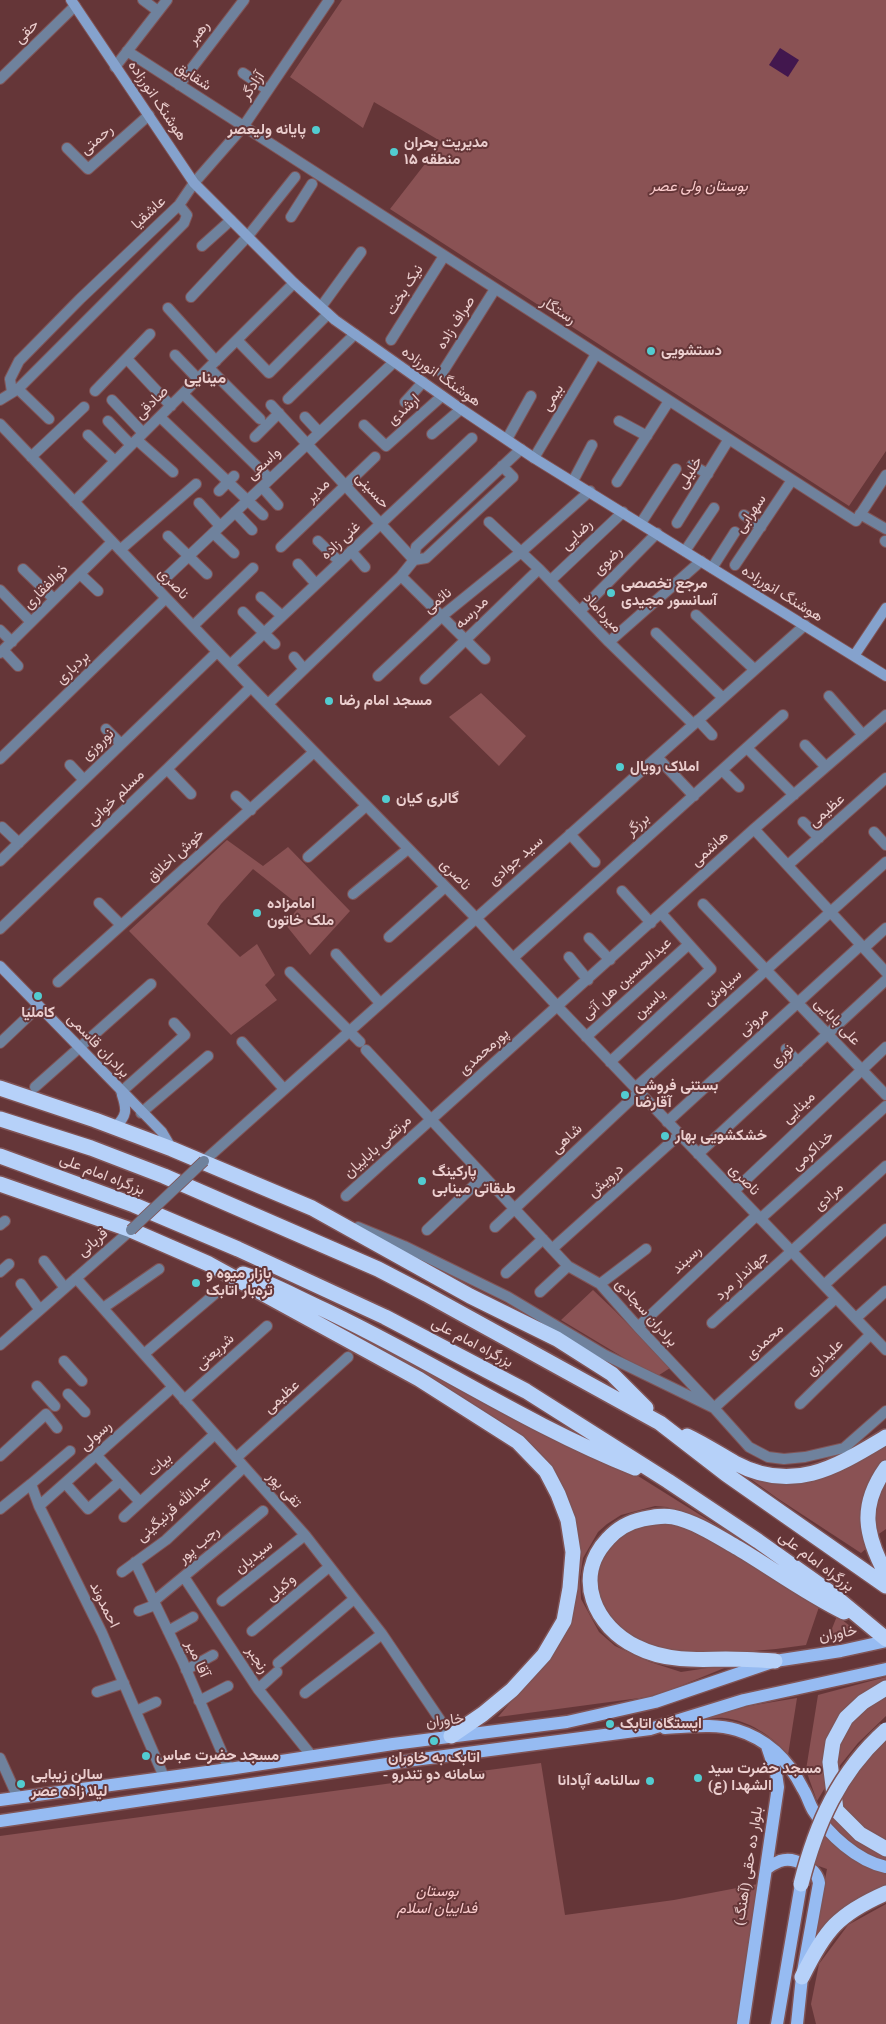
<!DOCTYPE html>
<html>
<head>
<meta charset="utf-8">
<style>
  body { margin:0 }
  canvas { display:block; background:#653638 }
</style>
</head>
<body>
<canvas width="886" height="2024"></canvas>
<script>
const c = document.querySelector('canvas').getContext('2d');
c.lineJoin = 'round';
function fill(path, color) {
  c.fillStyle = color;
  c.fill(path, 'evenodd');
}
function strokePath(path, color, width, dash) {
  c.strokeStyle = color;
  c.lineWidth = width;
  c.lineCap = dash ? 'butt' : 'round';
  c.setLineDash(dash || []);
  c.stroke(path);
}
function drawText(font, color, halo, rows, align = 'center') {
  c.font = font + ' "Times New Roman",Vazirmatn,serif';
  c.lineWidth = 4;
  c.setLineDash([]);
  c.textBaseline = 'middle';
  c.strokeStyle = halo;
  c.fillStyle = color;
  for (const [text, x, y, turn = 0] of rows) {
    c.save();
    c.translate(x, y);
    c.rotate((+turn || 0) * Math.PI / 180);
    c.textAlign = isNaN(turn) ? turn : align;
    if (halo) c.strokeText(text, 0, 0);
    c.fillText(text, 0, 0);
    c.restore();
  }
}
fill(new Path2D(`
  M342,0h544v451l-37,55 -459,-297 52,-67 -68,-40 -11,26 -73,-51z
  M481,693l45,43 -27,30 -50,-49z
  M227,840l36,26 25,-19 62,64 -40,44 -25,-31 15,-18 -47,-37 -32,35 -14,20 33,33 17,-13 18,31 -10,10 12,15 -46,35 -102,-104z
  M593,1290l22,21 55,57 -14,9 -95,-57z
  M312,1310l272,142 54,24 118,74 -51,-27 -38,-16 -12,-1 -34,9 -14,9 -9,8 -15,26 -3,19 1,22 18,33 16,14 35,16 31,10 53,-8 -61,25 -26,8 -149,20 51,-60 28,-84 -27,-105 -20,-25 -10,-7 -200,-118z
  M886,1445v16l-18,86 -7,6 -84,-55 -54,-39 47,21z
  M886,1475v54l-13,9 4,-43z
  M647,1523l26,1 27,9 120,71 -14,41 -30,4 -58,5h-30l-47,-9 -41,-36 -4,-33 10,-24 15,-17z
  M837,1616l22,17 -32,8z
  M886,1677v8l-34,21 -26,80 -9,15 -11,-31 12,-75z
  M886,1694v22l-28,27 -25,31 2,-22 18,-35z
  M797,1698l-9,57c-15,-19 -40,-35 -64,-37 -14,-1 -30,4 -44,6l69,-18z
  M886,1739v104l-19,-9 -30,-32 26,-39z
  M541,1763l24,152 109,-15 84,-16 -21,140h-737v-188z
  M832,1812l54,42v7c-25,-8 -41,-22 -58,-41z
  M824,1831l40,34 22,8v14l-73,55 14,-73 -14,-5z
  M886,1904v120h-70l-5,-20 8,-40 29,-39z`), '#8a5254');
fill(new Path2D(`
  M780,48l19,12 -11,17 -19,-12z`), '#42174e');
const street = new Path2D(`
  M143,0l15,11
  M127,51l729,470 30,-46
  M115,67l52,-67
  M243,73l25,17
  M0,79l75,-73
  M179,85l65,-85
  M67,148l21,21 61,-54
  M291,217l21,-33
  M202,246l29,-26
  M191,297l57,-61 47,-59
  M321,307l40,-55
  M168,308l48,53
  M237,340l32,33 59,-59
  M391,340l53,-84
  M175,355l23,24
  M127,359l44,47
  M209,368l51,51
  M442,373l53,-84
  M18,389l31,30
  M95,391l55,-57
  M12,392l-2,-13 9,-18 61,-62 99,-94 15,-22 49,-56 86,-127
  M183,394l87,85
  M288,399l67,-65
  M0,400l18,-11 166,-166 3,-8 -8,-10
  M112,400l31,33
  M405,402l18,-20
  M271,405l143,155 12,-2 87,-81 -11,-11
  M160,417l103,98
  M305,417l14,15
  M108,421l23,24
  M619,421l28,15
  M0,424l251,263 224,230 83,90 328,343
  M364,425l22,21 56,-50
  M432,434l29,-25
  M88,435l27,26
  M255,437l24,-24
  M507,439l24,-43
  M137,440l36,32
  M31,457l53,-50
  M534,458l62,-104
  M692,465l16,9
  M573,481l19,-36
  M617,482l52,-81
  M262,487l16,18
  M219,491l15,-15
  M74,502l220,-219
  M199,503l21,23
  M235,512l17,18
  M860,514l26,15
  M744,515l17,12
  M489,522l50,47 70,73 84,82
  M641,523l35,-54
  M677,523l52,-84
  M213,533l21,20
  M168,536l39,38
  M318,541l22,21
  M885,541l1,1
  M281,547l94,-90
  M120,550l76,-66
  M351,551l14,16
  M685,551l29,-43
  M298,564l18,20
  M735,565l57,-85
  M712,568l23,-36
  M23,569l31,30
  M80,574l18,17
  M401,576l84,83
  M551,580l72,-68
  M156,587l238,-225
  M0,590l31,32
  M261,597l21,19
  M580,611l77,-78
  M243,612l32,32
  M696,615l58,54
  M193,626l60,-58
  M0,630l12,12
  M656,633l66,64
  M609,642l92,-81
  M3,650l15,16
  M0,653l112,-111
  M294,657l10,12
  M230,665l242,-227
  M378,676l64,-60 79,-64 69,-61
  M425,679l114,-110
  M829,696l34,39
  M268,704l133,-128 13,-16 2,-13 105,-98
  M698,720l14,15
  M106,729l15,15
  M805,745l21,22
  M747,748l47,47
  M657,757l37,39
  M0,759l166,-161
  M70,765l14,15
  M167,769l24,25
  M722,770l17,17
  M236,796l15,14
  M803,822l16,16
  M2,827l17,16
  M754,829l132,143
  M874,832l12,13
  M570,834l25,28
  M308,857l58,-51
  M0,861l217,-209
  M788,865l98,-87
  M622,891l29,32
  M353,894l55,-45
  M99,903l22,22
  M703,904l183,191
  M0,929l167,-160 84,-82
  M389,937l56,-50
  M589,938l21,22
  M864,948l22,-20
  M336,954l44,49
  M569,957l19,23
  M513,958l270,-243
  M290,972l70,70
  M58,982l256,-230
  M586,1037l102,-92
  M242,1042l42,47
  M0,1043l39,-37
  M786,1049l12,13
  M366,1050l202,216 32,18 38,43 76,81 122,-110
  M610,1062l101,-93 -50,-56
  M35,1087l116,-103
  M635,1088l251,-226
  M121,1092l64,-57 -11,-12
  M141,1113l67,-57
  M667,1122l194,-177
  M698,1154l188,-174
  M204,1161l601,-536
  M734,1191l152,-144
  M346,1196l408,-367 132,-114
  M760,1219l126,-113
  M0,1225l5,-4
  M358,1227l46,19 104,51 97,58 109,53 35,39 19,10 16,2 21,-2 39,-9 42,-37
  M495,1227l144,-135
  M427,1230l57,-54
  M552,1249l128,-115
  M44,1261l21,27
  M0,1272l9,-8
  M506,1273l37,-34
  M76,1278l229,257 77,99 69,102
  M21,1284l19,26
  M600,1284l46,-35
  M824,1285l62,-56
  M540,1292l28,-26
  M103,1308l56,-39
  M856,1318l30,-27
  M712,1323l174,-157
  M638,1327l119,-112
  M0,1345l131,-115
  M144,1354l72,-61
  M64,1361l18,20
  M37,1386l18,20
  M68,1394l17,18
  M184,1400l83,-74
  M800,1404l71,-70
  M0,1456l46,-42 11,14
  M97,1456l43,46
  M236,1458l112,-101
  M65,1483l23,26 32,-28
  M31,1484l39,-33
  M39,1506l134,-119
  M0,1509l31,-25 8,22 63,127 62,144
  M124,1517l91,-83
  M135,1562l48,100 46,107
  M122,1572l44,-32 78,-73
  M184,1577l74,112 53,66
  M154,1601l109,-90
  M222,1601l83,-66
  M139,1611l16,-6
  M168,1631l25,-14
  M252,1631l77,-64
  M278,1663l76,-64
  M186,1670l27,-15
  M258,1689l19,-17
  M97,1692l27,-9
  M305,1693l77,-59
  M199,1701l29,-15
  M136,1711l20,-9
  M0,1758l18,40`);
const secondary = new Path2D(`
  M71,0l123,183 100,100 41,37 126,89 73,49 352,218
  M854,656l32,-48
  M0,966l162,166 10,17
  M115,1127c12,-11 12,-17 7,-32`);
const primary = new Path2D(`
  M665,1728c24,-1 49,-5 72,2 30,9 52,31 66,59 4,6 6,14 10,21 15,24 44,51 73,57
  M0,1800l229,-31 164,-25 174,-22 88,-20 120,-41 66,-10 45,-10
  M0,1821l414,-61 236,-31 94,-29 142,-31
  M766,1869c4,-3 9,-6 14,-8 14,-5 37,7 39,22l-17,94 -5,47
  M743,2024l35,-237 -2,-14 -9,-27
  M777,2024l24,-140`);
const highway = new Path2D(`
  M0,1088l95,32 77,29 140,59 158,88 87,43 55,35 34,34
  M0,1119l91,29 73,28 214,93 48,25 234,129 66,51 160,112
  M0,1156l134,49 104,44 147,68 141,74 142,90 90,60 69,49 59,49
  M0,1184l131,46 78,34 210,115 99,63 28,29 12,23 10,26 5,32 -3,36 -6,33 -20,34 -32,35 -29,24 -32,22
  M243,1274c26,8 49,21 73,32 109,50 208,118 319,162
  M687,1436c17,8 32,18 48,27 58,31 101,4 151,-26
  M886,1468c-27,38 -21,67 0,106
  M775,1661c-16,-1 -33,-2 -49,-2 -30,1 -62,2 -89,-12 -42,-20 -65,-70 -29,-108 9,-10 21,-17 35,-20 10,-2 20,-4 30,-2 23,5 44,19 65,31 35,21 69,46 106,64
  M886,1688l-23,14 -17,16 -13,24 -3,20 6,48 24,24 26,15
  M802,1977c23,-47 36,-63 84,-84`);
strokePath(street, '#805456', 12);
strokePath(secondary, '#805456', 12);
strokePath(primary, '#805456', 15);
strokePath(highway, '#805456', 18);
strokePath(street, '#6f829d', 10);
strokePath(secondary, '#85a2cd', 10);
strokePath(primary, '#96bbf2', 12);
strokePath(highway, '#b6d1f9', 15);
const streetBridge = new Path2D(`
  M131,1230l73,-69`);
const highwayBridge = new Path2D(`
  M801,1884c15,-60 38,-112 85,-154`);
strokePath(streetBridge, '#805456', 12, []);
strokePath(highwayBridge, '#805456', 18, []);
strokePath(streetBridge, '#6f829d', 10);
strokePath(highwayBridge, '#b6d1f9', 15);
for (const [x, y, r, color] of [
  [316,130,5,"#52ccd0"],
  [394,152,5,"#52ccd0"],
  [651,351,5,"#52ccd0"],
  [611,593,5,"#52ccd0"],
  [329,701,5,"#52ccd0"],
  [620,767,5,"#52ccd0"],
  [386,799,5,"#52ccd0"],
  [257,913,5,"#52ccd0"],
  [38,996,5,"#52ccd0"],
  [625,1095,5,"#52ccd0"],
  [665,1136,5,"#52ccd0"],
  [422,1181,5,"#52ccd0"],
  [196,1283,5,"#52ccd0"],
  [610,1724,5,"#52ccd0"],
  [434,1741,5,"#52ccd0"],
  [146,1756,5,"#52ccd0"],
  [698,1778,5,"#52ccd0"],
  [650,1781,5,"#52ccd0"],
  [21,1784,5,"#52ccd0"]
]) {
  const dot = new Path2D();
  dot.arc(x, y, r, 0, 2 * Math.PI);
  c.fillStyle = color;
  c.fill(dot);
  strokePath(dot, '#653638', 2);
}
drawText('15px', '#ebcece', '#653638', [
  ["حقی",27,32,-44],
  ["رهبر",199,33,-52],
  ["شقایق",193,77,33],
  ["آزادگر",253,86,-56],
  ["هوشنگ انورزاده",157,101,56],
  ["رحمتی",97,140,-41],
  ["عاشقیا",149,213,-43],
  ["نیک بخت",405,290,-58],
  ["رستگار",558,311,33],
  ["صراف زاده",456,323,-58],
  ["هوشنگ انورزاده",441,377,35],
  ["بیمی",553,398,-59],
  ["صادقی",152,403,-45],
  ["ارشدی",404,410,-42],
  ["واسعی",264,464,-43],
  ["خلیلی",690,473,-58],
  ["مدیر",318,491,-44],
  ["حسینی",372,491,48],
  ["سهرابی",751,514,-56],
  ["رضایی",577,535,-44],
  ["غنی زاده",341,541,-43],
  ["رضوی",608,561,-45],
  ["ناصری",173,584,46],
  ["ذوالفقاری",46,587,-45],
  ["هوشنگ انورزاده",782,594,32],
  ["نائمی",438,601,-40],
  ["مدرسه",472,613,-44],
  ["میرداماد",602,613,47],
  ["بردباری",73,668,-44],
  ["نوروزی",98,745,-44],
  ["مسلم خوانی",116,798,-44],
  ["عظیمی",827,811,-41],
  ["برزگر",638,825,-42],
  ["هاشمی",710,849,-42],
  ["خوش اخلاق",176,856,-42],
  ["سید جوادی",516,861,-41],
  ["ناصری",455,875,46],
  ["عبدالحسین هل آتی",627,979,-42],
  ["سیاوش",723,988,-42],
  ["یاسین",650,1004,-43],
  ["مروتی",754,1022,-42],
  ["علی بابایی",837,1022,46],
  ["برادران قاسمی",98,1046,46],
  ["پورمحمدی",484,1052,-42],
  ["نوری",782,1056,-43],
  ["مینایی",799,1108,-43],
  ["شاهی",567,1139,-43],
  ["مرتضی باباییان",378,1147,-42],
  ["خداکرمی",813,1151,-42],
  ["بزرگراه امام علی",102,1175,21],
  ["ناصری",744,1180,46],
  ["درویش",606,1181,-42],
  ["مرادی",829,1197,-42],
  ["قربانی",93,1243,-41],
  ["رسبند",687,1260,-43],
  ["جهاندار مرد",742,1276,-42],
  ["برادران سجادی",646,1313,48],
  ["محمدی",765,1342,-42],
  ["بزرگراه امام علی",472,1343,28],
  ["شریعتی",215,1352,-42],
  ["علیداری",825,1358,-44],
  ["عظیمی",282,1397,-42],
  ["رسولی",96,1436,-42],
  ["بیات",160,1465,-42],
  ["تقی پور",284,1490,48],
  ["عبدالله قرنیگینی",174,1509,-41],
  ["رجب پور",199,1545,-40],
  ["سیدیان",254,1557,-39],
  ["بزرگراه امام علی",816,1562,37],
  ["وکیلی",281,1588,-40],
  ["احمدوند",104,1605,64],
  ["خاوران",838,1634,-10],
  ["آقا میر",197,1659,66],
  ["رنجبر",257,1660,57],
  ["خاوران",445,1721,-7],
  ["بلوار ده حقی (آهنگ)",749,1866,-81]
]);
drawText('bold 15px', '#ebcece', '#653638', [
  ["پایانه ولیعصر",306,130,"right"],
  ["مدیریت بحران",404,143],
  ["منطقه ۱۵",404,160],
  ["دستشویی",661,351],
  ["مرجع تخصصی",621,584],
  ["آسانسور مجیدی",621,601],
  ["مسجد امام رضا",339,701],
  ["املاک رویال",630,767],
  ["گالری کیان",396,799],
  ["امامزاده",267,904],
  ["ملک خاتون",267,921],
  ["کاملیا",38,1013,"center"],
  ["بستنی فروشی",635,1086],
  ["آقارضا",635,1103],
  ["خشکشویی بهار",675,1136],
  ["پارکینگ",432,1172],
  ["طبقاتی مینابی",432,1189],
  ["بازار میوه و",206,1274],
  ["تره‌بار اتابک",206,1291],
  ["ایستگاه اتابک",620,1724],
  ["مسجد حضرت عباس",156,1756],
  ["اتابک به خاوران",434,1758,"center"],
  ["- سامانه دو تندرو",434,1775,"center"],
  ["مسجد حضرت سید",708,1769],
  ["الشهدا (ع)",708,1786],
  ["سالن زیبایی",31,1775],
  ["لیلا زاده عصر",31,1792],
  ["سالنامه آپادانا",640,1781,"right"]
], 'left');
drawText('italic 15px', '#fccccd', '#653638', [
  ["بوستان ولی عصر",699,187],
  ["بوستان",437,1892],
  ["فداییان اسلام",437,1909]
]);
drawText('bold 16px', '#ebcece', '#653638', [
  ["مینایی",205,379]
]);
</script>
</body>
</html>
